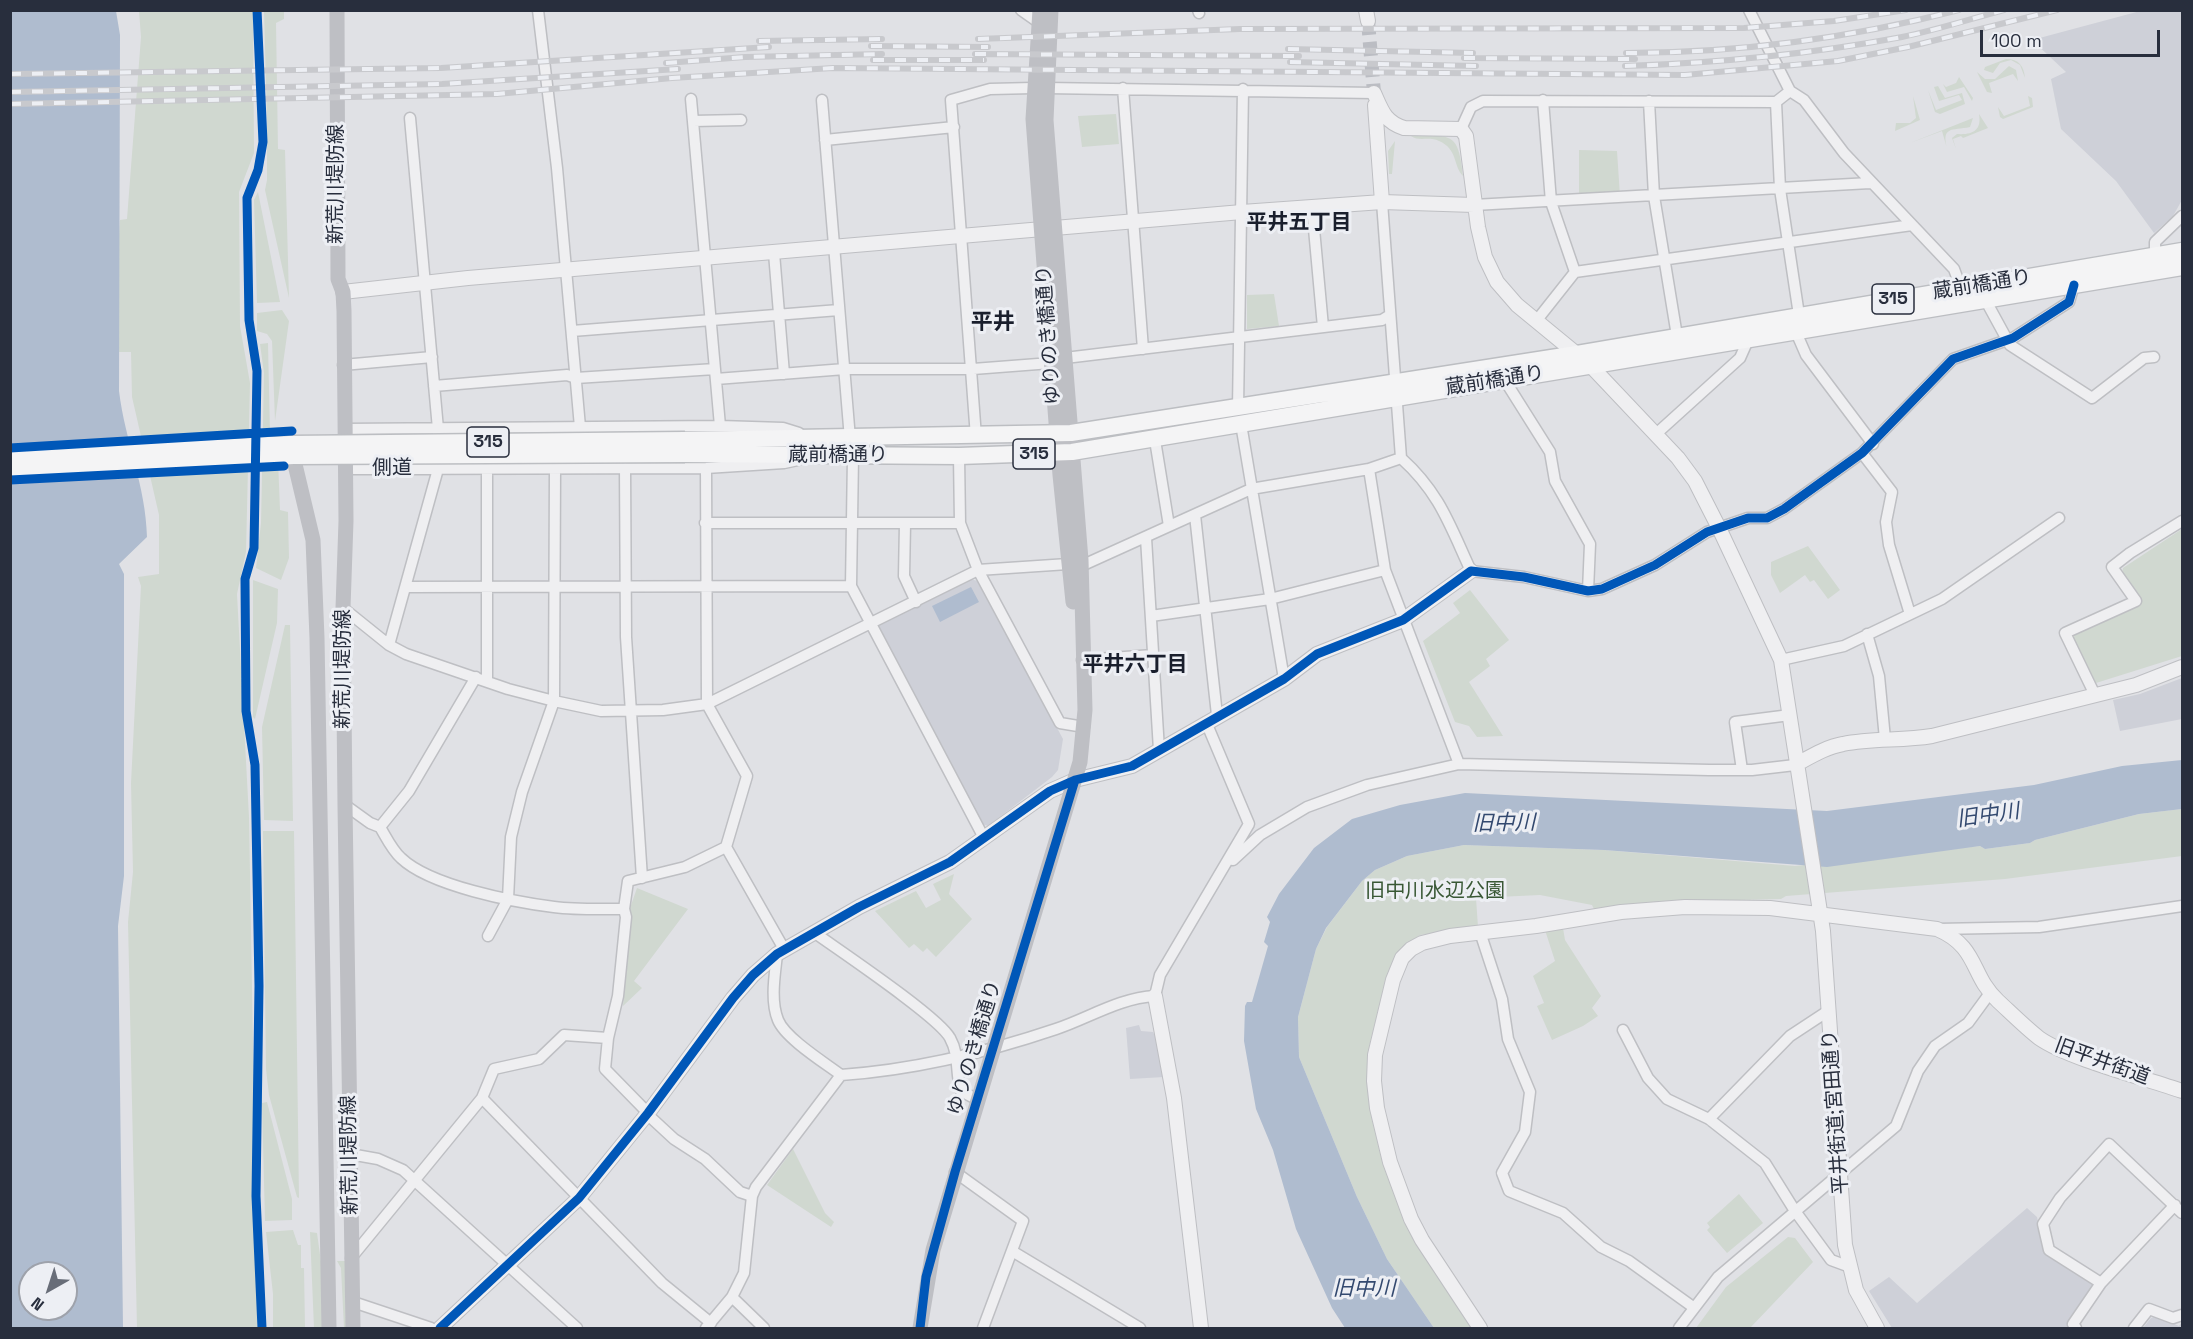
<!DOCTYPE html>
<html>
<head>
<meta charset="utf-8">
<style>
  body { margin:0 }
  #map { position:relative; width:2193px; height:1339px; overflow:hidden; background:#e0e1e5; font-family:"Space Grotesk",sans-serif }
  canvas { display:block }
  .frame { position:absolute; inset:0; border:12px solid #282e3d; pointer-events:none }
  .north { position:absolute; left:18px; top:1261px; width:60px; height:60px; box-sizing:border-box; background:#edeff4; border:2px solid #9ea2ab; border-radius:50%; rotate:219deg; font-size:16px; font-weight:700; line-height:24px; text-align:center; color:#282e3d }
  .north::after { content:''; display:block; margin:auto; width:21px; height:27px; background:#686d78; clip-path:polygon(50% 0,100% 100%,50% 72%,0 100%) }
  .scale { position:absolute; left:1980px; top:30px; width:180px; height:27px; box-sizing:border-box; border:3px solid #282e3d; border-top:0; padding-left:8px; font-size:18px; line-height:21px; white-space:nowrap; color:#282e3d; -webkit-text-stroke:4px #edeff4; paint-order:stroke }
</style>
</head>
<body>
<div id="map">
<canvas width="2193" height="1339"></canvas>
<div class="frame"></div>
<div class="north">N</div>
<div class="scale">100 m</div>
</div>
<script>
const c = document.querySelector('canvas').getContext('2d');
c.lineJoin = 'round';
function fill(path, color) {
  c.fillStyle = color;
  c.fill(path, 'evenodd');
}
function strokePath(path, color, width, dash) {
  c.strokeStyle = color;
  c.lineWidth = width;
  c.lineCap = dash ? 'butt' : 'round';
  c.setLineDash(dash || []);
  c.stroke(path);
}
function drawText(font, color, halo, rows, align = 'center') {
  c.font = font + ' "Space Grotesk","Noto Sans JP",sans-serif';
  c.lineWidth = 6;
  c.setLineDash([]);
  c.textBaseline = 'middle';
  c.strokeStyle = halo;
  c.fillStyle = color;
  for (const [text, x, y, turn = 0] of rows) {
    c.save();
    c.translate(x, y);
    c.rotate((+turn || 0) * Math.PI / 180);
    c.textAlign = isNaN(turn) ? turn : align;
    if (halo) c.strokeText(text, 0, 0);
    c.fillText(text, 0, 0);
    c.restore();
  }
}
fill(new Path2D(`
  M2144,10l38,1v189l-9,16 -19,17 -38,-52 -55,-52 -10,-50 15,-7 -34,-32z
  M970,579l8,2 85,158 -5,31 -6,7 -64,49 -6,-2 -106,-197z
  M2182,678v41l-62,12 -7,-31 27,-6z
  M1139,1025l2,6 12,1 8,16 3,29 -34,2 -4,-51z
  M2027,1208l10,9 8,36 46,29 2,5 -24,37v4h-177l-23,-37 20,-14 28,26z
  M2157,1316l22,10 3,-4v6h-39l8,-10z`), '#ced0d8');
fill(new Path2D(`
  M139,11h114l1,142 -15,39 1,134 10,57 -4,169 -9,42 12,223 9,511h-121l-9,-406 5,-50 -2,-89 10,-197 -3,-9 21,-3v-59l-27,-118 -1,-45h-12v-118l1,-14 7,-1 14,-182z
  M264,11h20v8l-8,4 2,126 7,1 4,148 -24,-108 2,-10v-60z
  M2006,59c13,0 18,7 19,19l-5,-13 -9,-5 -11,3 -7,10 -9,-3 1,-3z
  M2009,66l7,4 2,11 -5,-7 -24,9 3,10 -5,-1 -10,-20 8,7h10z
  M1959,77l14,21 -1,3 -8,-14 -17,5 -4,-8 3,3 10,-4z
  M1938,86l7,12 17,-5 3,11 -25,10 -5,-2 -7,-22 8,20 26,-10 -3,-5 -20,6 -5,-14z
  M1913,96l7,24 -25,11 1,-8h14l6,-5z
  M2028,96l4,2 1,9 -30,12 -3,-2 -2,-10 6,9 26,-10z
  M1116,114l3,30 -37,3 -4,-31z
  M1979,114l9,14 -25,10 -2,-2 -8,3 3,10 -4,-11 5,-4c15,1 25,-3 22,-20z
  M1973,118l-3,9c-18,4 -30,-2 -22,25l-6,-21 -32,12z
  M1411,136c41,0 47,-5 52,40 -10,-10 -5,-27 -24,-35 -10,-5 -20,1 -28,-5z
  M1395,141l-3,33h-3l-1,-23z
  M1579,150l38,1 3,45 -41,1z
  M258,192l22,110 -23,1 -3,-103z
  M1274,294l5,32 -32,3v-34z
  M282,310l7,11 -14,100 -3,-80 -5,-7 -10,-3v-18z
  M268,343l2,90 7,1 3,76 8,2 1,46 -8,22 -25,-12 5,-45 3,-150 -4,-29z
  M2182,529v127l-86,27 -22,-43v-5l64,-30 3,-6 -19,-26 1,-5z
  M1808,546l32,44 -12,9 -14,-19 -4,2 -5,-7 -25,18 -9,-18v-13z
  M253,580l25,9 -1,34 -22,96 -2,-2z
  M1470,590l39,50 -23,19 4,7 -21,16 34,54 -26,1 -8,-11 -14,-4 -32,-81 37,-28 -7,-10z
  M285,625h5l3,196 -29,-1 -2,-93z
  M2182,809v47l-177,23 -219,17 -5,3 -122,3 -64,9 -3,-6 -52,-10 -64,3 2,29 -58,8 -14,9 -11,12 -9,22 -16,65 -3,27 2,34 26,91 80,133h-41l-47,-69 -30,-62 -58,-140 -1,-40 18,-68 11,-22 35,-46 13,-11 32,-14 57,-11 140,5 191,16 185,-20 5,3 45,-6 5,-3 104,-26z
  M263,831h31l5,367 -2,-1 -28,-102 -3,-26z
  M954,874l-5,20 23,25 -36,38 -9,-9 -4,4 -9,-8 -5,4 -34,-37 41,-20 10,17 15,-8 -8,-16z
  M637,888l51,21 -54,72 8,7 -19,18 6,-95z
  M1563,928l2,12 36,56 -9,12 6,8 -15,10 -31,14 -15,-34 7,-3 -11,-27 22,-15 -10,-31z
  M267,1102l25,97v21l-27,1 -3,-118z
  M793,1149l32,64 9,9 -3,5 -64,-42z
  M1739,1194l24,29 -36,30 -20,-23 3,-3 -3,-4z
  M293,1230l5,15h3v23h3l1,60h-32v-34l-7,-62z
  M310,1232l7,1 5,36v59h-8z
  M1788,1237l7,1 18,24 -63,66h-54l30,-41z
  M337,1261h8l1,67h-2l-3,-60z`), '#d0d8d0');
fill(new Path2D(`
  M10,11h106l4,24 -1,356c6,50 27,95 28,146l-28,27 5,10v302l-6,50 5,402h-112zM30,1273h36v36h-36z
  M971,587l8,15 -39,20 -8,-16z
  M2182,760v49l-43,5 -104,26 -5,3 -45,6 -5,-3 -153,21 -223,-17 -140,-5 -57,11 -32,14 -13,11 -36,47 -10,21 -18,68 1,40 58,140 30,62 47,69h-89l-13,-20 -36,-79 -23,-79 -17,-41 -12,-68 1,-35 2,-4h5l16,-56 -4,-4 6,-20 -3,-5 12,-23 35,-46 38,-29 48,-14 65,-12 362,18 207,-26 88,-19z`), '#afbccf');
strokePath(new Path2D(`
  M1368,21l6,72`), '#bbbdc3', 14, [14, 7]);
const minor = new Path2D(`
  M538,10l19,158 23,259
  M1021,10l17,12
  M1198,10l1,3
  M1749,10l41,81 14,9 40,53 110,116 7,19
  M1046,88l328,5
  M1123,88l20,261
  M691,99l29,327
  M822,100l28,339
  M1543,100l8,102 24,70
  M1649,101l5,95 23,140
  M1776,102l4,87 19,126
  M693,121l48,-1
  M1461,129l10,-22 12,-6 293,1 14,-11
  M825,140l129,-13
  M1382,202l19,256c39,35 49,68 70,113l53,6 64,14 14,-2 53,-24 52,-33 41,-14h19l17,-9 78,-56 91,-94 60,-21 56,-36 5,-17
  M1474,205l396,-22
  M1312,207l11,120
  M774,253l10,121
  M2155,256v-14l27,-26
  M1986,301l24,44 82,53 52,-40 10,-1
  M1537,320l38,-48 337,-47
  M572,331l267,-21
  M1796,332l10,23 67,89
  M1065,358l317,-38 8,-5
  M343,365l89,-8
  M716,379l129,-10h128l78,-6
  M1504,379l46,73 5,29 35,63 -2,47
  M434,386l133,-11 9,3 139,-9
  M1238,408l5,-319
  M1241,424l43,255
  M345,429l375,-3 63,2 16,5
  M1656,434l84,-76 8,-18
  M976,437l-25,-337 39,-11 43,-1
  M1155,440l14,86
  M1862,453l30,39 -6,30 3,23 21,69
  M853,456l-2,130 133,252
  M959,456l1,67 18,47 82,153 24,4
  M625,468l1,169 16,241
  M706,468l1,236 40,72 -21,71 58,102
  M346,469l360,-1 78,-5 14,-3
  M1369,469l16,101 74,194
  M1195,515l22,200
  M705,523h255
  M905,524l-1,52 12,26
  M1146,538l13,212
  M1081,566l170,-77 118,-20 32,-11
  M407,587l444,-1
  M343,608l46,37 17,9 102,35 46,12 47,10 62,-1 44,-6 271,-134 90,-6
  M1151,616l119,-17 115,-29
  M1867,634l12,42 6,63
  M389,645l49,-176v-40l-28,-311
  M1082,660l71,-5
  M1781,660l63,-14 98,-47 117,-81
  M487,680v-211
  M2095,695l-30,-62 71,-32 -24,-34 18,-14 52,-32
  M1742,770l-7,-48 55,-7
  M345,805l25,18 10,4 29,-36 67,-114
  M380,827c6,10 12,23 21,31 29,28 113,44 153,49 23,3 47,2 70,2l4,-28 57,-14 41,-20
  M1233,860l27,-25 47,-28 60,-22 92,-21 250,6h43l43,-5
  M624,909l2,8 -8,79 -10,42 -3,31 43,44
  M1938,929l101,-2 143,-21
  M1480,932l22,67 6,40 22,53 -5,40 -23,41 7,18 54,22 38,34 28,14 64,46
  M815,933c25,18 124,84 135,105 10,18 5,35 11,53l17,9
  M488,936l20,-37 3,-62 11,-45 32,-91 1,-232
  M777,954c-2,20 -7,46 1,66 7,18 47,43 63,55 71,-5 147,-23 215,-46 33,-11 63,-31 99,-33l5,-21 89,-151 -43,-102
  M1623,1030l25,48 19,21 42,20 56,44 30,48 36,49 19,7
  M482,1098l12,-29 45,-10 25,-24 44,3
  M647,1114l27,25 31,20 35,33 12,4
  M1709,1119l81,-83 38,-25
  M350,1154l28,5 25,11 174,158
  M955,1172l68,49 -40,107
  M1012,1251l128,77
  M351,1258l131,-160 180,185 49,40
  M2101,1283l-52,-33 -6,-26 17,-26 49,-54 73,69
  M732,1297l32,31
  M353,1302l78,26
  M706,1328l26,-31 12,-24 8,-77 4,-9 85,-112
  M1679,1328l39,-51 178,-151 22,-55 17,-25 33,-23 22,-30
  M2076,1328l-3,-4 28,-41 74,-78
  M2134,1328l15,-19 24,9 9,-3`);
const tertiary = new Path2D(`
  M1366,10l2,11
  M1374,93c8,18 11,29 30,35l57,1 5,7 12,91 7,30 12,25 20,23 73,60 88,93 17,23 24,47 62,132 42,271 22,314 11,45 21,38
  M1375,105l7,97
  M343,292l125,-14 774,-66 140,-10 92,3
  M1795,765c15,-8 31,-18 48,-21 29,-6 59,-3 89,-8l204,-51 46,-18
  M1155,996l19,102 27,230
  M440,1328l139,-130 69,-85 85,-115 20,-23 24,-21 82,-47 91,-45 100,-71 25,-11 57,-14 152,-87 33,-25 86,-34 68,-49
  M1480,1328l-58,-88 -11,-21 -21,-57 -13,-54 -3,-27 1,-26 18,-75 9,-22 9,-9 11,-6 28,-7 86,-10 85,-14 64,-5 85,1 167,21c42,18 33,46 61,72 13,12 27,26 41,37 30,21 106,40 143,53`);
const primary = new Path2D(`
  M685,440l386,-7 506,-79 605,-103
  M685,454l274,2 113,-4 1110,-185
  M10,457l281,-13
  M10,471l283,-15`);
strokePath(minor, '#bebfc3', 13);
strokePath(tertiary, '#bebfc3', 16);
strokePath(primary, '#bcbec2', 19);
strokePath(minor, '#efeff1', 10);
strokePath(tertiary, '#efeff1', 14);
strokePath(new Path2D(`
  M337,10l1,269 5,13 1,19 2,210 -3,87 2,197 8,523
  M1040,10l-7,109 27,356 13,127
  M293,456l20,84 4,98 12,690
  M920,1328l13,-78 147,-488 5,-52 -4,-150 -35,-440 5,-110`), '#bebfc4', 15);
strokePath(primary, '#f4f4f5', 16);
const rail = new Path2D(`
  M978,39l262,-10 504,-1 90,-7 72,-11
  M759,41l123,-2
  M871,46l117,1
  M1288,49l185,4
  M1626,53c112,0 225,-15 333,-43
  M975,54l324,2
  M1464,58l171,1
  M873,60h111
  M1290,62l186,4
  M666,63l79,-6 137,-3
  M1625,66c94,-3 186,-12 277,-29 35,-7 68,-18 102,-27
  M10,74l431,-6 328,-21
  M10,92l432,-8 236,-15
  M10,104l487,-10 175,-16 161,-10 852,7 153,-14 70,-14 149,-37`);
strokePath(rail, '#c8c9cd', 6);
strokePath(rail, '#edeff4', 4, [11]);
const primaryBridge = new Path2D(`
  M291,444l394,-4
  M293,456l392,-2`);
strokePath(primaryBridge, '#bcbec2', 19, []);
strokePath(primaryBridge, '#f4f4f5', 16);
strokePath(new Path2D(`
  M257,10l6,132 -5,28 -11,28 2,122 8,51 -3,177 -9,31 1,132 9,54 4,221 -3,210 6,132
  M10,448l282,-17
  M10,480l274,-14
  M440,1328l139,-130 69,-85 85,-115 20,-23 24,-21 82,-47 91,-45 100,-71 25,-11 57,-14 152,-87 33,-25 86,-34 68,-49 53,6 64,14 14,-2 53,-24 52,-33 41,-14h19l17,-9 78,-56 91,-94 60,-21 56,-36 5,-17
  M920,1328l6,-51 29,-105 120,-392`), '#0057b8', 9);
for (const [x, y, w] of [
  [1893,299,42],
  [488,442,42],
  [1034,454,42]
]) {
  const box = new Path2D();
  box.roundRect(x - w / 2, y - 15, w, 30, 4.5);
  c.fillStyle = '#edeff4';
  c.fill(box);
  strokePath(box, '#282e3d', 1.5);
}
drawText('bold 18px', '#282e3d', null, [
  ["315",1893,299],
  ["315",488,442],
  ["315",1034,454]
]);
drawText('20px', '#282e3d', '#edeff4', [
  ["新荒川堤防線",337,184,-90],
  ["蔵前橋通り",1982,285,-9],
  ["ゆりのき橋通り",1049,335,-94],
  ["蔵前橋通り",1495,381,-9],
  ["蔵前橋通り",838,456],
  ["側道",392,469],
  ["新荒川堤防線",344,669,-90],
  ["ゆりのき橋通り",975,1048,-73],
  ["旧平井街道",2102,1062,20],
  ["平井街道;宮田通り",1836,1112,-94],
  ["新荒川堤防線",350,1155,-91]
]);
drawText('20px', '#395835', '#edeff4', [
  ["旧中川水辺公園",1435,892]
]);
drawText('bold 21px', '#1a1f2d', '#edeff4', [
  ["平井五丁目",1299,223],
  ["平井六丁目",1135,665]
]);
drawText('italic 21px', '#33496f', '#edeff4', [
  ["旧中川",1988,816,-8],
  ["旧中川",1504,824,-1],
  ["旧中川",1364,1289]
]);
drawText('bold 22px', '#1a1f2d', '#edeff4', [
  ["平井",993,323]
]);
</script>
</body>
</html>
